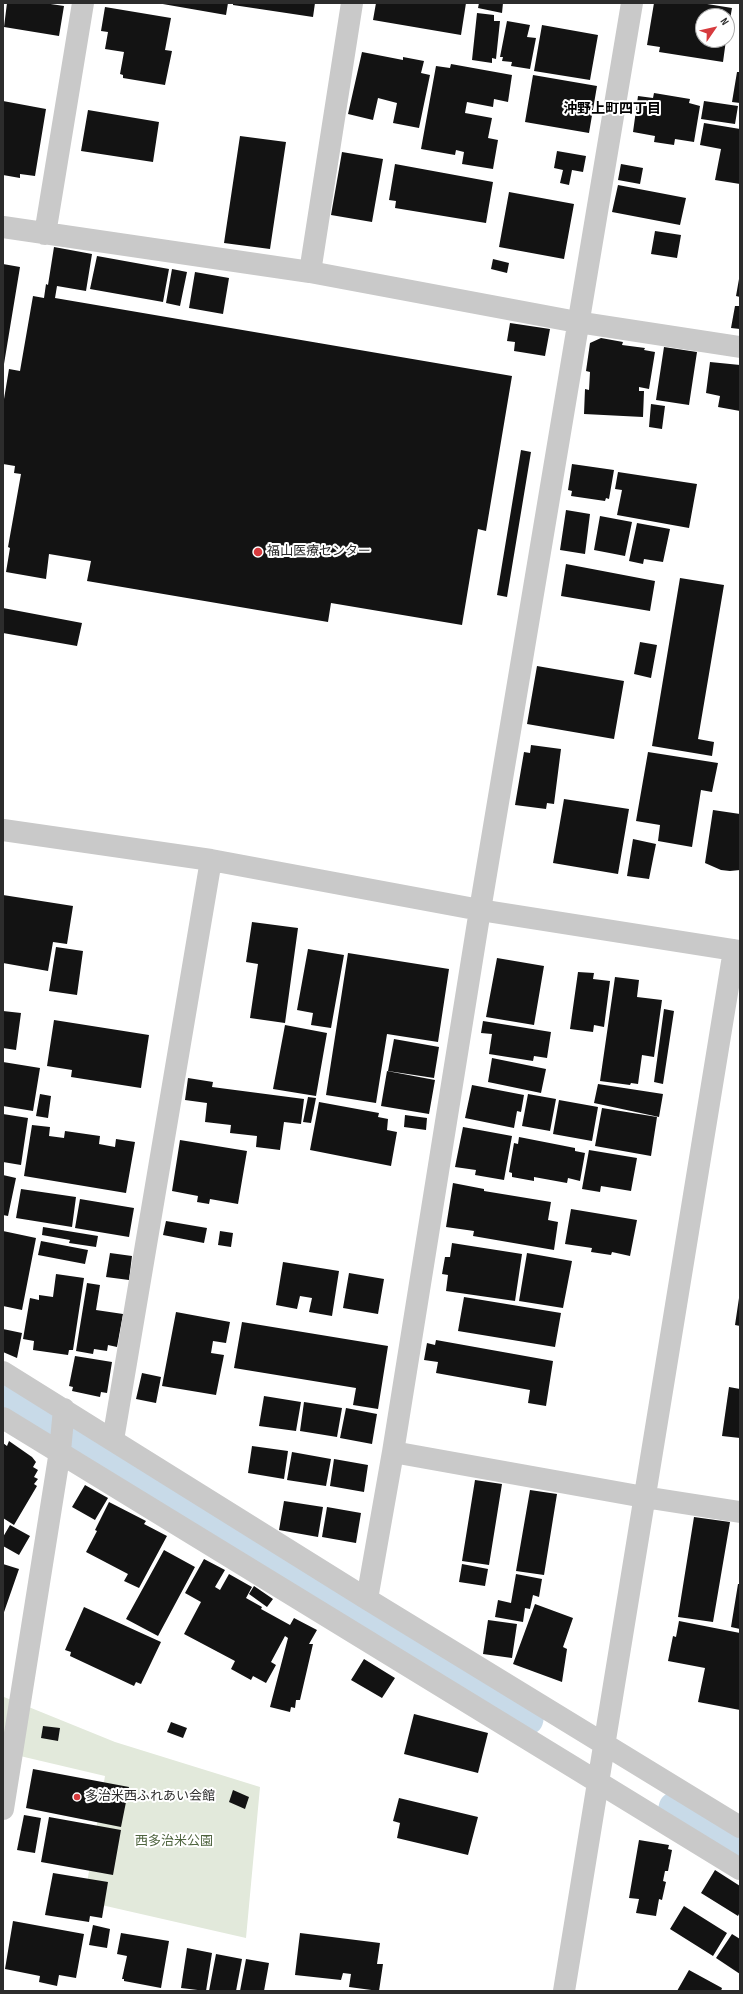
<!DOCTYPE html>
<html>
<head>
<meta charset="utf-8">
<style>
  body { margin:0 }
  #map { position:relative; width:743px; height:1994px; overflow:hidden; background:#fff; font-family:"Sofia Sans Condensed",sans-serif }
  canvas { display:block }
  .frame { position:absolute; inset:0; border:4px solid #2c2c2c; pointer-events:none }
  .north { position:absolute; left:695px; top:8px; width:40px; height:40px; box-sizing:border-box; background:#fff; border:1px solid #ababab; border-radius:50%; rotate:56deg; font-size:11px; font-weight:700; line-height:16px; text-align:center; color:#2c2c2c }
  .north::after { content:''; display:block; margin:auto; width:14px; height:18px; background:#d73b3e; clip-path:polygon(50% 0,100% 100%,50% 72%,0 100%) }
</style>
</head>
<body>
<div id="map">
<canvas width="743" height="1994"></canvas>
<div class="frame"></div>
<div class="north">N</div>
</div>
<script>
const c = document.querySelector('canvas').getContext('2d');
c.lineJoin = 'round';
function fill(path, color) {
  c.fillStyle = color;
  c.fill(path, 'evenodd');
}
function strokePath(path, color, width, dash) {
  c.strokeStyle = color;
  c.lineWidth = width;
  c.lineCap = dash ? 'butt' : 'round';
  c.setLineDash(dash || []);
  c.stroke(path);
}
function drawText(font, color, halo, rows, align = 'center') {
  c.font = font + ' "Sofia Sans Condensed","Noto Sans JP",sans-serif';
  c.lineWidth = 4;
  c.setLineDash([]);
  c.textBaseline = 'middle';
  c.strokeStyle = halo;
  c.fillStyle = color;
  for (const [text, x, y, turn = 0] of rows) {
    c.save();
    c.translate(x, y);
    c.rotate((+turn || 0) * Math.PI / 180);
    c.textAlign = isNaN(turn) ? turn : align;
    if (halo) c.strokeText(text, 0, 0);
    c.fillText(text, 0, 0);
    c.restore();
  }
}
fill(new Path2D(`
  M4,1697l111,45 145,45 -14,151 -162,-37 21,-125 -102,-24z`), '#e2e9db');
strokePath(new Path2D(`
  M3,1396l524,323
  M675,1808l65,39`), '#c8dae8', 33);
fill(new Path2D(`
  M7,3h37l20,3 -5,30 -55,-9z
  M157,3h71l-2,12z
  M233,3h82l-2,14 -80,-12z
  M376,3h90l-5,32 -88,-15z
  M479,3h24l-1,10 -24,-5z
  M654,3h47l31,5 -4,23 -1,-15h-24v24h23l-3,22 -64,-10 1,-5 -13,-2z
  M105,7l66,11 -6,32 7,1 -7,34 -42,-7v-3l-3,-1 4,-22 -19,-3 3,-17 -7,-1z
  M477,13l17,2v6h6l-4,38 -4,-1v5l-20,-3z
  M507,21l23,4 -3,12 9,1 -6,31 -19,-3 1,-4 -10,-1 1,-4h-3z
  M542,25l56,10 -8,45 -56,-9z
  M362,52l41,8v-3l21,4 -3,12 9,2 -11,53 -26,-5 4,-20 -19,-5 -5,22 -25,-6z
  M451,64l61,11 -4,27 -14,-3 -1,8 -26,-5 -2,11 27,5 -4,20 10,2 -5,29 -31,-5 2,-12 -8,-2 -1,5 -34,-6 15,-83 14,2z
  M737,72h3v31l-8,-1z
  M533,75l64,11 -8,47 -64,-11z
  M654,93l36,6 -1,4 11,3 -6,36 -19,-3 -1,6 -20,-3 1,-6 -22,-4 5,-36 15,2z
  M3,101l43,8 -11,67 -15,-2v4l-17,-3z
  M704,101l34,5 -3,18 -34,-5z
  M88,110l71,12 -6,40 -72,-11z
  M704,123l36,6v55l-25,-4 6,-31 -21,-4z
  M240,136l46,6 -16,107 -46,-6z
  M557,151l29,5 -3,16 -11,-2 -3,15 -9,-2 3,-13 -9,-2z
  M342,152l41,7 -11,63 -41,-7z
  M395,164l98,18 -7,41 -91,-15 1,-7 -7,-1z
  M621,164l22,4 -3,16 -22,-4z
  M618,185l68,13 -6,27 -68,-13z
  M509,192l65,12 -10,55 -65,-12z
  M655,231l26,4 -4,23 -26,-4z
  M54,247l38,7 -6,37 -29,-5 -2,12 457,78 -26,155 -8,-2 -16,96 -131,-22 -3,19 -241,-41 4,-20 -42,-7 -3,25 -40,-7 4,-24 -2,-1 13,-73 -7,-1 1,-7 -12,-2v-59l6,-36 11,2 13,-75 11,2 2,-14 2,1z
  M97,256l72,13 -6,33 -73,-13z
  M493,259l16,4 -2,10 -16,-4z
  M3,264l17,3 -16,97h-1z
  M172,269l15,3 -7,34 -14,-3z
  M195,272l34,6 -6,36 -34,-6z
  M739,279h1v18l-4,-1z
  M735,306h5v23l-9,-1z
  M510,323l40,6 -5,27 -31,-5 1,-9 -8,-1z
  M601,338l22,4 -1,3 23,3 -1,2 11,2 -6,37 -10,-2v4h5l-1,26 -59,-3 1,-25 4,1 1,-18 -4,-1 4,-28z
  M664,347l33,5 -8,53 -33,-5z
  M710,362l30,3v46l-22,-4 2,-11 -14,-3z
  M651,404l14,2 -3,23 -13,-2z
  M521,450l10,2 -24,145 -10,-2z
  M572,464l42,6 -5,29 -3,-1 -1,3 -34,-5 1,-5 -4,-1z
  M618,472l79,12 -8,44 -72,-13 5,-25 -7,-1z
  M566,510l24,4 -5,40 -25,-4z
  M600,516l32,6 -7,34 -31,-6z
  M637,523l33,6 -7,33 -19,-3 -1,5 -14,-3z
  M566,564l89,17 -5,30 -89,-15z
  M680,578l44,7 -26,154 16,3 -2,14 -60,-10z
  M3,608l79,15 -5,23 -74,-13z
  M640,642l17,3 -6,33 -17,-4z
  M537,666l87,15 -10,58 -87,-15z
  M531,745l30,4 -7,55 -7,-1 -1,6 -31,-4 9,-53 6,1z
  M648,752l70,11 -6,29 -11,-2 -9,57 -34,-6 2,-16 -24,-4z
  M564,799l65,10 -11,65 -65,-11z
  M713,810l27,4v56l-10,1 -9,-1 -16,-7z
  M633,839l23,5 -7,35 -22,-3z
  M3,895l70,11 -6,38 -14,-2 -5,29 -45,-8z
  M252,922l46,6 -13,95 -35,-5 8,-54 -12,-2z
  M56,947l27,4 -6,44 -28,-4z
  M308,949l36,6 -13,73 -20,-3 2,-12 -16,-3z
  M348,953l101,16 -11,73 -51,-8 -11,69 -50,-8z
  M497,958l47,8 -10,59 -48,-8z
  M578,972l16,1 -1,6 17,2 -6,46 -10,-2 -1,7 -23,-3z
  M615,977l24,3 -2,17 25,3 -8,57 -12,-2 -4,29 -7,-1 -1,2 -30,-4z
  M664,1009l10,2 -11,73 -9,-2z
  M3,1011l18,2 -5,37 -13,-2z
  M54,1020l95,15 -8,53 -70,-11 1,-7 -25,-4z
  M483,1021l68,11 -4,26 -13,-2 -1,5 -44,-7 3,-20 -11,-1z
  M285,1025l42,8 -11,63 -43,-7z
  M394,1039l45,8 -5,31 -46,-7z
  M492,1058l54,11 -5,24 -53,-11z
  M3,1062l37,6 -7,43 -30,-5z
  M387,1071l48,9 -6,34 -48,-8z
  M188,1078l25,4 -1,5 92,12 -3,25 -17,-2 -4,28 -24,-3 1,-11 -27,-3 1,-8 -26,-3 2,-19 -22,-3z
  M598,1084l65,10 -4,23 -65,-14z
  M472,1085l52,10 -3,17 -4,-1 -3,17 -49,-10z
  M40,1094l11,2 -3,22 -12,-2z
  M528,1094l28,5 -6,32 -28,-5z
  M308,1097l8,1 -5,25 -8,-1z
  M559,1100l39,7 -6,34 -39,-7z
  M319,1102l60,11 -1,4 10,2 -1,11 10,2 -6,34 -81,-16z
  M602,1108l55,9 -6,39 -56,-10z
  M3,1114l25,4 -7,47 -18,-3z
  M405,1115l22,3 -1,12 -22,-3z
  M32,1125l18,2 -1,9 15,2 1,-7 35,5 -1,8 16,3 1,-8 19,3 -9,51 -102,-17z
  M463,1127l49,9 -8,44 -29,-5 1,-5 -21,-3z
  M519,1137l56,11v3l10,2 -5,28 -12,-3 -1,5 -33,-6v4l-22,-4v-4l-3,-1 5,-29 4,1z
  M180,1140l67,11 -9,53 -28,-5 -1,5 -12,-2 1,-6 -26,-5z
  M589,1150l48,8 -6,33 -30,-5 -1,6 -18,-3z
  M3,1175l13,3 -8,38 -5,-1z
  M453,1183l31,6v2l67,11 -3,18 10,2 -4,28 -81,-14 1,-5 -28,-4z
  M21,1189l55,8 -4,30 -56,-9z
  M80,1199l54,9 -5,29 -54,-9z
  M571,1209l66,11 -7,36 -18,-4 -1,3 -20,-3 1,-4 -27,-4z
  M166,1221l41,7 -3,15 -41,-8z
  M43,1227l55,9 -2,11 -27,-4 1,-3 -28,-5z
  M3,1231l33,7 -14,72 -19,-4z
  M220,1231l13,2 -2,14 -13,-2z
  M41,1241l47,9 -3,14 -47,-9z
  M452,1243l70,11 -7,47 -69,-10 2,-16 -6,-1 3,-17h5z
  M110,1253l22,3 -3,24 -23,-3z
  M527,1253l45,8 -9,47 -44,-7z
  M283,1262l56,9 -7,45 -23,-4 3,-14 -12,-2 -3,13 -21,-4z
  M349,1273l35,6 -6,35 -35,-6z
  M56,1274l28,4 -11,72h-4l-1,5 -35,-5 1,-9 -11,-2 7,-41 9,2v-5l14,2z
  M87,1283l13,2 -4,25 27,4 -6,33 -9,-2 -1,6 -13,-2 -1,5 -17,-3z
  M464,1297l97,16 -6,34 -97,-16z
  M739,1298l1,1v27l-5,-1z
  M176,1312l54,10 -4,21 -13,-2 -2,12 13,2 -8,40 -54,-9z
  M242,1322l146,24 -10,63 -25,-4 3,-17 -122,-20z
  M3,1329l19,4 -5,25 -14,-6z
  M436,1340l117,21 -7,45 -18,-3 2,-13 -94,-17 2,-11 -14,-2 3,-17 8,2z
  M75,1356l37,6 -5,31 -6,-1 -1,5 -28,-6 1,-4 -4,-1z
  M142,1373l19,4 -5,26 -20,-4z
  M729,1387l11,2v49l-18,-2z
  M264,1396l37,6 -5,29 -37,-5z
  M304,1402l38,6 -5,29 -37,-6z
  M346,1408l31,6 -5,30 -32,-6z
  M9,1441l23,16 4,5 -3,5 5,3 -4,7 4,2 -4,5 3,2 -23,39 -11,-7v-75l4,3z
  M252,1446l36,5 -4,28 -36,-6z
  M292,1452l39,7 -5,27 -39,-6z
  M334,1459l34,6 -4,27 -34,-6z
  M475,1480l27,4 -13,81 -27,-4z
  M85,1485l23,13 -13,22 -23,-13z
  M530,1490l27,4 -13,81 -28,-4z
  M284,1501l39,6 -5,30 -39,-7z
  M109,1502l37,19 -2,3 23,12 -28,52 -15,-7 4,-7 -42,-22 11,-21 -2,-1z
  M327,1507l34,6 -5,30 -34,-6z
  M694,1517l36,5 -17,100 -35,-5z
  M10,1525l20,11 -11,19 -16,-9v-9z
  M164,1550l31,17 -37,69 -32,-17z
  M204,1559l21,11 -10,17 5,3 9,-16 23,13 -6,11 16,9 -1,2 29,16 4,-7 23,12 -8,14h4l-13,56h-4l-1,8 -4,-1 -1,5 -20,-5 18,-69 -3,-2 -14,26 5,3 -10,18 -13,-7 -2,4 -20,-11 4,-8 -51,-27 17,-32 -16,-9z
  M3,1564l16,5 -16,46z
  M462,1564l26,5 -3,17 -26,-4z
  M516,1574l26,5 -3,18 -6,-2 -3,14 -5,-1 -2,14 -28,-5 3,-17 13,3z
  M738,1584h2v45l-9,-2z
  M254,1586l19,13 -6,8 -18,-13z
  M535,1604l38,14 -10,29 4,2 -5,33 -49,-18z
  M84,1607l77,35 -20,42 -5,-2 -2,4 -64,-30 1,-4 -6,-2z
  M488,1620l29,4 -5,34 -29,-4z
  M679,1621l61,12v77l-42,-8 7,-34 -37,-7 5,-25 3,1z
  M364,1659l31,19 -13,20 -31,-18z
  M414,1714l74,19 -10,40 -74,-19z
  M171,1722l16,6 -4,10 -16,-6z
  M43,1726l17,2 -2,13 -17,-3z
  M33,1769l96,18 -8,40 -95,-19z
  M233,1790l16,7 -4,12 -16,-7z
  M399,1798l79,19 -10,38 -71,-17 3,-15 -7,-2z
  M24,1815l17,3 -6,35 -18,-3z
  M49,1817l72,13 -8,45 -72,-13z
  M639,1840l30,5 -1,4 4,1 -4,21h-3l-2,10 3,1 -4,18 -3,-1 -3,17 -20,-3 3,-14 -10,-1z
  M715,1870l25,16v26l-2,4 -37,-23z
  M53,1873l55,9 -6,36 -12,-2 -1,6 -44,-7z
  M684,1906l43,27 -14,23 -43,-27z
  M13,1921l71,13 -8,44 -17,-3 -2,11 -18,-4 1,-6 -35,-7z
  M93,1925l17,4 -3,19 -18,-3z
  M121,1933l48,8 -8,47 -37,-7v-2h-2l5,-23 -10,-2z
  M300,1933l80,10 -3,21h6l-4,27 -30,-4 2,-13 -8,-1 -2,7 -46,-5z
  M732,1934l8,5v35l-24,-16z
  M187,1948l25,5 -6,38 -25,-3z
  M216,1954l26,5 -6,32h-27z
  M246,1959l23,4 -5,28h-24z
  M689,1970l33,18 -1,3h-44z`), '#131313');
strokePath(new Path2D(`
  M3,227l307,45 267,50 163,25
  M45,234l38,-231
  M310,272l42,-269
  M3,830l208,30 269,50 260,41
  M3,1372l364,227 373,228
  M3,1418l737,451
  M113,1440l98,-580
  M393,1452l251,45 96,15
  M367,1599l26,-147 87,-542 152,-907
  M3,1809l57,-358 4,-42
  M564,1991c57,-347 113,-694 170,-1041`), '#c9c9c9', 22);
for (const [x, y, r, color] of [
  [258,552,5,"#d73b3e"],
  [77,1797,4,"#d73b3e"]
]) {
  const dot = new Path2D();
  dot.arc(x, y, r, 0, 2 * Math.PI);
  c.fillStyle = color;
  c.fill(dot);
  strokePath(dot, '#fff', 1.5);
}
drawText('13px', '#2c2c2c', '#fff', [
  ["福山医療センター",267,552],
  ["多治米西ふれあい会館",85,1797]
], 'left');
drawText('13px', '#4e643e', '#fff', [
  ["西多治米公園",174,1842]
]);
drawText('bold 14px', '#000', '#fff', [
  ["沖野上町四丁目",612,109]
]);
</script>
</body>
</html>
